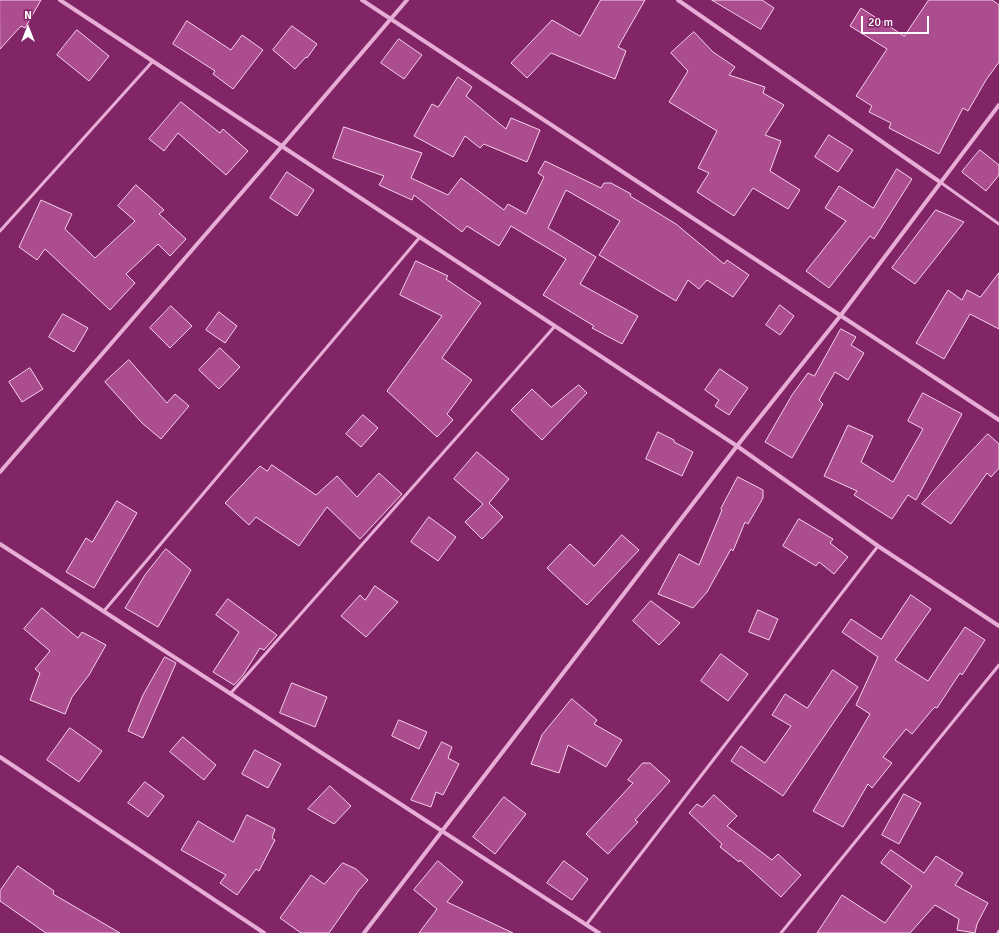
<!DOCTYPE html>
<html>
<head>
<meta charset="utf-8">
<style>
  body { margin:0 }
  #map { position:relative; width:999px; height:933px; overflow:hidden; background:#822566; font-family:Signika,sans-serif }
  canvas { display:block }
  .north { position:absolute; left:8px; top:8px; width:40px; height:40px; -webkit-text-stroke:3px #822566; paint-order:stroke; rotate:0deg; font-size:11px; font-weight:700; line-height:16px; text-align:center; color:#fff }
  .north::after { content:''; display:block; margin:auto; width:14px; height:18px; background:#fff; clip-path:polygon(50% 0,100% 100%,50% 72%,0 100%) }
  .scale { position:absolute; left:861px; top:16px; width:68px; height:18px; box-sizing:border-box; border:2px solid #fff; border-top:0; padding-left:5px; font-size:12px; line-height:14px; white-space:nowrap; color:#fff; -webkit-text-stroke:3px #822566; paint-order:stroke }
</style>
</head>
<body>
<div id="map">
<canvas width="999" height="933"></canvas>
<div class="north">N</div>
<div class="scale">20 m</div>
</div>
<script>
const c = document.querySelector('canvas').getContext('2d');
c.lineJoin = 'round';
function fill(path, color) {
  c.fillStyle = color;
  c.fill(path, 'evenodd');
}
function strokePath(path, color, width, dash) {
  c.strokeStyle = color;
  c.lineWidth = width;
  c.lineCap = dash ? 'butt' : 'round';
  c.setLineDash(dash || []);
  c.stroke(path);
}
const building = new Path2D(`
  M0,0h41l-16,28 -4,-2 -21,23z
  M601,0h44l-27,47 8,4 -11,28 -64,-26 -24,25 -16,-15 41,-43 28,16z
  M712,0h50l12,8 -13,21z
  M929,0h63l7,5v57l-13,18 -18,31 -5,-3 -24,46 -50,-26 2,-5 -22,-11 3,-6 -16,-10 31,-47 -37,-23 11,-18 43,28z
  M187,21l44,29 11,-15 21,15 -30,39 -20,-15 2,-3 -42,-27z
  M292,26l25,18 -10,14 -1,-1 -11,12 -22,-19z
  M77,30l32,26 -20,25 -32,-26z
  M694,32l19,20 22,15 -6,8 36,12 -2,6 21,12 -19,30 16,6 -11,30 30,19 -12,19 -35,-21 -19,28 -37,-24 12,-19 -11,-5 19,-37 -48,-29 19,-31 -17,-18z
  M399,39l23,16 -18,24 -23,-16z
  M458,77l14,10 -6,9 40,33 5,-11 29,12 -13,32 -43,-18 -4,4 -15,-12 -12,21 -39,-21 18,-32 6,3z
  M181,102l39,31 3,-4 25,22 -22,24 -48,-42 -14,18 -15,-12z
  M344,127l78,26 -11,25 37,17 13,-17 43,32 4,-6 18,10 18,-37 -6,-4 7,-12 56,27 3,-5h7l20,11 -1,2 46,28 48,40 3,-4 22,15 -16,22 -26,-17 -8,9 -11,-9 -12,21 -77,-46 21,-34 -54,-31 -18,38 48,29 -16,27 58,32 -16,28 -30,-16 2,-2 -51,-31 23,-36 -55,-33 -12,20 -32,-20 -5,6 -48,-37 -2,5 -33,-15 5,-9 -51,-18z
  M829,135l24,15 -15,22 -23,-15z
  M980,150l19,15v10l-13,16 -24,-19z
  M897,169l15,10 -38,60 -4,-3 -41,52 -23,-17 40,-50 -21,-13 14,-22 34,22z
  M287,172l27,18 -17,26 -27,-18z
  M136,185l28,25 -5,4 27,25 -16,17 -12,-12 -32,30 9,9 -25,27 -65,-61 -8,11 -18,-13 22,-47 31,14 -7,15 30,29 40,-37 -17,-15z
  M936,210l28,12 -49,62 -23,-16z
  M416,261l32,15 -2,3 35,24 -39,55 30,22 -25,34 6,6 -16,17 -50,-46 55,-75 -42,-21z
  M999,273v56l-29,-15 -26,45 -28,-16 32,-53 14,10 5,-10 13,7z
  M780,305l14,11 -14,19 -14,-10z
  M171,306l21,20 -22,22 -20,-20z
  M219,312l18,14 -12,17 -19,-13z
  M63,314l25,14 -14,24 -25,-15z
  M841,329l15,8 -5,8 13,8 -16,27 -13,-8 -16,28 4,4 -31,54 -27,-16 27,-47 16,-22 6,3z
  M220,348l20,19 -21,22 -20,-19z
  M129,360l38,43 8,-9 14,12 -28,33 -19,-16 -37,-41z
  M30,368l13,21 -21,13 -13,-20z
  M720,369l28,19 -19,27 -14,-9 4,-6 -14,-10z
  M579,385l8,8 -45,47 -31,-30 21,-21 19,18z
  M923,393l39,21 -46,86 -8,-5 -16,24 -38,-24 3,-4 -33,-15 24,-51 25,11 -12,26 32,20 30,-53 -15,-8z
  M363,415l15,13 -17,19 -15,-13z
  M658,432l16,8v2l19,10 -11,24 -36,-17z
  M988,434l11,10v24l-8,9 -4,-4 -36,51 -29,-20z
  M477,452l32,27 -20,24 14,14 -21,22 -17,-17 18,-18 -29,-25z
  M272,465l44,30 21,-19 20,21 22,-24 23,21 -42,45 -33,-32 -28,39 -43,-29 -7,8 -24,-22 35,-37 7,5z
  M738,477l25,13v8l-15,26 -3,-2 -12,29 -2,-2 -24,43 -14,16 -35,-14 21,-40 20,11 23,-55 -1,-1z
  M117,501l20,12 -43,75 -28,-16 20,-34 6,4z
  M429,517l27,20 -18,24 -27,-19z
  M799,519l34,20 -3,4 18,14 -14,17 -15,-12 -3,4 -33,-20z
  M622,535l17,15 -52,55 -40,-37 23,-24 24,22z
  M166,549l25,21 -33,57 -33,-19 20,-33z
  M375,586l23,16 -32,35 -25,-21 19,-21 5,5z
  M911,595l20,14 -36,51 33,21 37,-54 20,13 -23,35 -2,-2 -23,35 -2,-1 -3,3 -20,24 -6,-5 -23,28 9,6 -20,25 -4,-4 -25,43 -30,-16 57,-97 -14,-9 22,-48 -36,-25 9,-13 30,20z
  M228,599l49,36 -13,15 -4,-2 -17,27 -9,10 -21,-13 26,-40 -23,-17z
  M651,601l29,22 -21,22 -26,-24z
  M42,608l36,30 4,-6 24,13 -17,30 -17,22 -7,17 -35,-14 10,-27 -5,-4 15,-18 -26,-22z
  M758,610l20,9 -9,21 -20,-8z
  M721,654l27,20 -20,27 -27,-20z
  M165,657l11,6 -33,75 -15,-7 15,-36z
  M833,670l25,17 -75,109 -52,-35 10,-15 24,17 26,-37 -19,-11 13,-21 22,14z
  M292,683l35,14 -12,30 -35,-14z
  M572,699l25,21 -3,4 28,16 -16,27 -38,-22 -9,28 -28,-9 11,-29z
  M399,720l28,12 -8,17 -27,-13z
  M70,728l32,23 -23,31 -32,-22z
  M183,737l33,28 -12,15 -34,-28z
  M442,742l10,5 -4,11 11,6 -16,31 -7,-3 -5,15 -20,-7z
  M255,750l26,14 -13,24 -26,-14z
  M643,763h7l20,18 -35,39 3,2 -30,32 -22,-20 47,-51 -5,-3z
  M145,782l19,14 -16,21 -20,-14z
  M330,786l21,20 -17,18 -26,-15z
  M904,794l17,9 -22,41 -17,-9z
  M714,795l23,21 -10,10 45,34 6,-6 23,21 -20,22 -41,-37 -1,2 -19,-15 2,-3 -33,-31 8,-9 5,3z
  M504,797l22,17 -31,40 -22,-17z
  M247,815l28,14 -3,9 3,2 -16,31 -3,-2 -19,26 -17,-12 6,-8 -45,-25 17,-29 35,21z
  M891,850l33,23 12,-17 27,17 -8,12 33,18 -11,21 -2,9 -18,-3 2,-11 -24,-14 -25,28h-93l25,-38 43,28 27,-37 -31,-23z
  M438,861l25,21 -16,20 66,31h-94l18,-24 -23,-19z
  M564,861l24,18 -16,21 -25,-17z
  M343,863l13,6 12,11 -9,10 -30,43h-28l-21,-15 31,-43 13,9z
  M18,866l36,25 -1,3 67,39h-74l-46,-32v-10z`);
fill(building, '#ab4d8f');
strokePath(building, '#f6d1eb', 1);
strokePath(new Path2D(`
  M940,182l59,42
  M0,231l153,-170
  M104,611l316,-374
  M230,694l325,-368
  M586,925l292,-379
  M781,933l218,-268
  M998,933l1,-2`), '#e7add6', 3);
strokePath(new Path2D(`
  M60,0l677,446 141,100 121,80
  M362,0l637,420
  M678,0l262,182
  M0,472l282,-326 125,-146
  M0,544l599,389
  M0,757l264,176
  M364,933l373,-487 104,-131 158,-210`), '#e7add6', 4);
</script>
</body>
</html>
